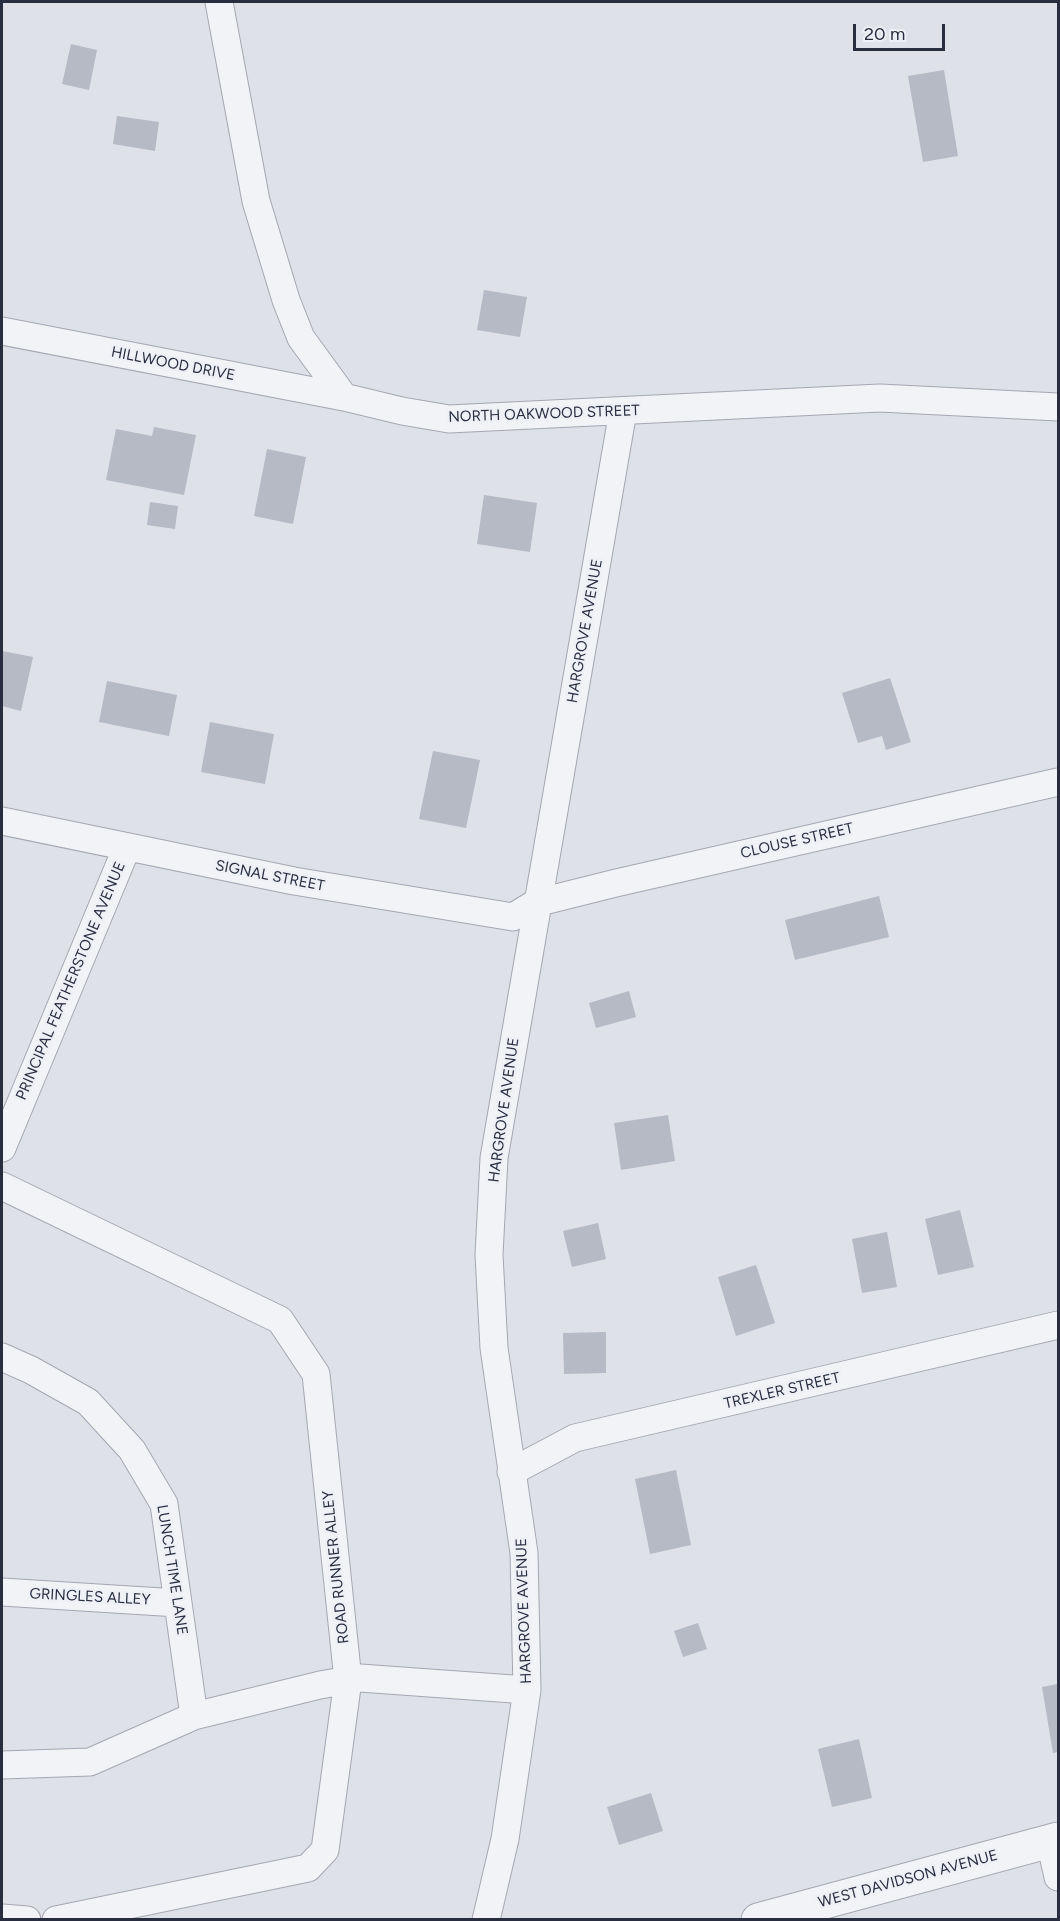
<!DOCTYPE html>
<html>
<head>
<meta charset="utf-8">
<style>
  body { margin:0 }
  #map { position:relative; width:1060px; height:1921px; overflow:hidden; background:#dfe1e8; font-family:Figtree,sans-serif }
  canvas { display:block }
  .frame { position:absolute; inset:0; border:3px solid #282d3f; pointer-events:none }
  .scale { position:absolute; left:853px; top:24px; width:92px; height:27px; box-sizing:border-box; border:3px solid #282d3f; border-top:0; padding-left:8px; font-size:18px; line-height:21px; white-space:nowrap; color:#282d3f; -webkit-text-stroke:4px #eef0f6; paint-order:stroke }
</style>
</head>
<body>
<div id="map">
<canvas width="1060" height="1921"></canvas>
<div class="frame"></div>
<div class="scale">20 m</div>
</div>
<script>
const c = document.querySelector('canvas').getContext('2d');
c.lineJoin = 'round';
function fill(path, color) {
  c.fillStyle = color;
  c.fill(path, 'evenodd');
}
function strokePath(path, color, width, dash) {
  c.strokeStyle = color;
  c.lineWidth = width;
  c.lineCap = dash ? 'butt' : 'round';
  c.setLineDash(dash || []);
  c.stroke(path);
}
function drawText(font, color, halo, rows, align = 'center') {
  c.font = font + ' Figtree,sans-serif';
  c.lineWidth = 5;
  c.setLineDash([]);
  c.textBaseline = 'middle';
  c.strokeStyle = halo;
  c.fillStyle = color;
  for (const [text, x, y, turn = 0] of rows) {
    c.save();
    c.translate(x, y);
    c.rotate((+turn || 0) * Math.PI / 180);
    c.textAlign = isNaN(turn) ? turn : align;
    if (halo) c.strokeText(text, 0, 0);
    c.fillText(text, 0, 0);
    c.restore();
  }
}
fill(new Path2D(`
  M71,44l26,6 -8,40 -27,-6z
  M944,70l14,86 -35,6 -15,-86z
  M117,116l42,6 -4,29 -42,-7z
  M484,290l43,7 -7,40 -43,-7z
  M154,427l42,8 -12,60 -78,-15 10,-51 36,7z
  M267,449l39,8 -13,67 -39,-8z
  M484,495l53,8 -7,49 -53,-8z
  M150,502l28,4 -3,23 -28,-4z
  M2,651l31,6 -12,54 -19,-5z
  M890,678l21,64 -25,8 -4,-14 -24,7 -16,-50z
  M107,681l70,14 -8,41 -70,-14z
  M210,722l64,12 -9,50 -64,-12z
  M433,751l47,9 -14,68 -47,-9z
  M879,896l10,41 -94,23 -10,-40z
  M629,991l7,26 -40,11 -7,-25z
  M668,1115l7,46 -54,9 -7,-47z
  M960,1210l14,57 -36,8 -13,-56z
  M598,1223l8,36 -34,8 -9,-36z
  M887,1232l10,55 -35,6 -10,-54z
  M756,1265l19,58 -39,13 -18,-59z
  M606,1332v41l-42,1 -1,-41z
  M676,1470l15,75 -41,9 -15,-75z
  M698,1623l9,26 -24,8 -9,-26z
  M1058,1684v68l-5,1 -11,-66z
  M859,1739l13,59 -40,9 -14,-58z
  M651,1793l12,38 -44,14 -12,-38z`), '#b6bac5');
const minor = new Path2D(`
  M219,2l37,199 30,99 15,38 43,59 58,14 47,8 431,-21 178,9
  M2,331l342,66
  M2,821l292,60 219,36 23,-14 80,-20 442,-101
  M2,1148l125,-301
  M2,1186l278,134 36,54 32,306 -23,170 -17,18 -252,52
  M2,1357l29,13 57,32 44,48 32,54 30,212
  M511,1472l64,-34 483,-113
  M2,1592l176,11
  M2,1765l88,-3 104,-46 126,-31 40,-7 167,12
  M1050,1841l8,36
  M2,1918l25,2
  M486,1920l19,-81 22,-149 -3,-137 -30,-205 -5,-93 5,-97 129,-747`);
const tertiary = new Path2D(`
  M758,1920l300,-81`);
strokePath(minor, '#a4a7b2', 29);
strokePath(tertiary, '#a4a7b2', 35);
strokePath(minor, '#f2f3f6', 27);
strokePath(tertiary, '#f2f3f6', 33);
drawText('15px', '#282d3f', '#eef0f6', [
  ["HILLWOOD DRIVE",173,364,11],
  ["NORTH OAKWOOD STREET",544,414,-2],
  ["HARGROVE AVENUE",585,631,-80],
  ["CLOUSE STREET",797,841,-13],
  ["SIGNAL STREET",270,876,11],
  ["PRINCIPAL FEATHERSTONE AVENUE",71,981,-67],
  ["HARGROVE AVENUE",504,1110,-82],
  ["TREXLER STREET",782,1391,-13],
  ["ROAD RUNNER ALLEY",336,1567,-96],
  ["LUNCH TIME LANE",172,1570,81],
  ["GRINGLES ALLEY",90,1597,3],
  ["HARGROVE AVENUE",524,1611,-92],
  ["WEST DAVIDSON AVENUE",908,1879,-15]
]);
</script>
</body>
</html>
